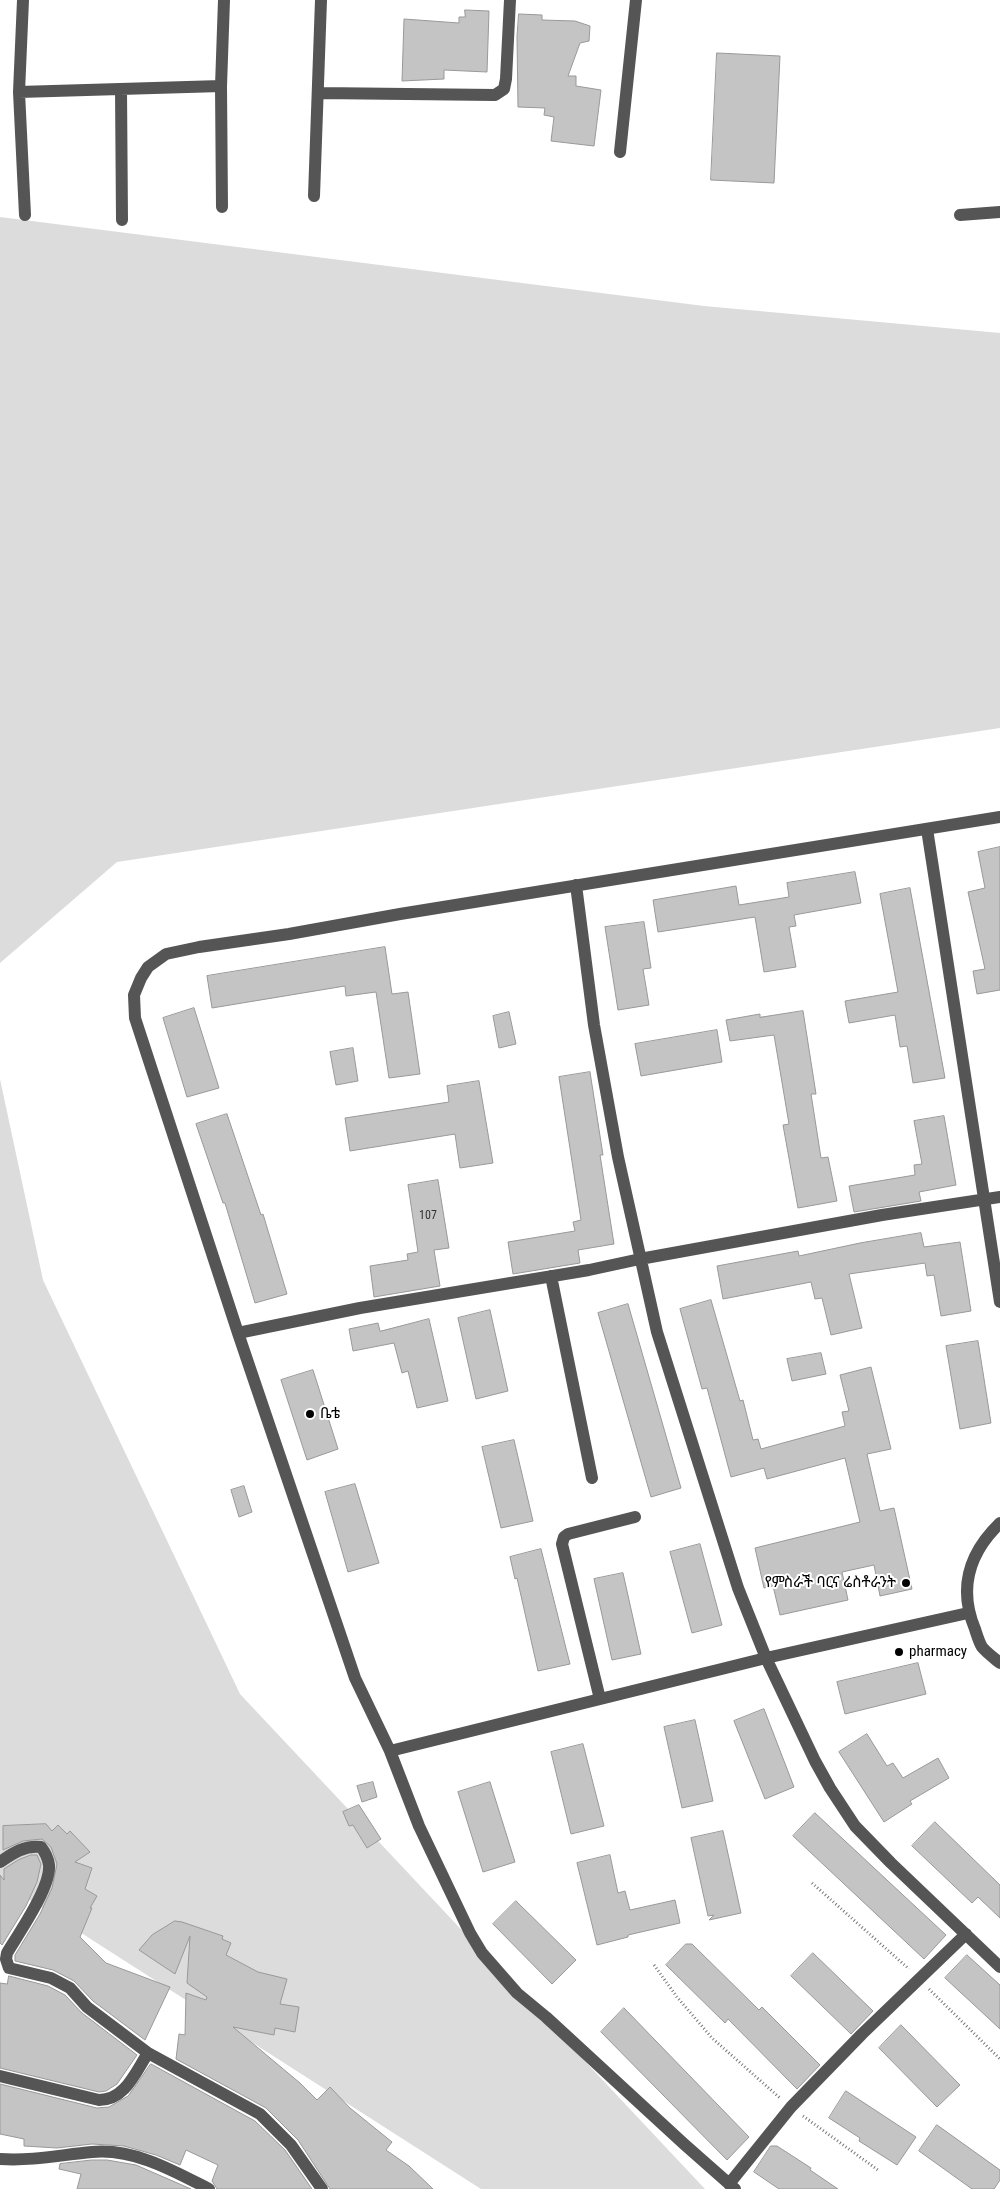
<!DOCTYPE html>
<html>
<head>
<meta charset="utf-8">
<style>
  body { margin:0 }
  canvas { display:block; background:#fff }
</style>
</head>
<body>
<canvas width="1000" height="2189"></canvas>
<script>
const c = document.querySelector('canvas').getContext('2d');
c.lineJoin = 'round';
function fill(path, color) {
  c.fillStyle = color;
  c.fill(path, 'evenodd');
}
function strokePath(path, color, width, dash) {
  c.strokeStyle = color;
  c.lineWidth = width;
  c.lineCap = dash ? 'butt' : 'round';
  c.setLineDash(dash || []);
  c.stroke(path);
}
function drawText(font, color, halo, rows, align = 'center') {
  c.font = font + ' "Roboto Condensed","Noto Sans Ethiopic",sans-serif';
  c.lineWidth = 4;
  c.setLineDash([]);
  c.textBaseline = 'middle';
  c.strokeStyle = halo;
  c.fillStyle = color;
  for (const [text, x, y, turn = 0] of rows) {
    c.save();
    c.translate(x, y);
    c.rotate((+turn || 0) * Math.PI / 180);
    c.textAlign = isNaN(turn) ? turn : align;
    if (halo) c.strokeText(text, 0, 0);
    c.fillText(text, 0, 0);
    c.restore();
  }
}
fill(new Path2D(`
  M0,217l704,89 296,27v395l-883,134 -117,101z
  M0,1079l43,201 197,414 465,495h-224l-481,-308z`), '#dcdcdc');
const building = new Path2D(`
  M465,10l24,1 -2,61 -43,-2v9l-42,2 2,-62 55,4v-6h6z
  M519,14l23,1v5l33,1 15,5 -1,15 -9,2 -12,33h8v10l25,4 -7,56 -43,-5 3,-24 -10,-2 1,-7 -27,-1 -1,-70z
  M717,53l63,3 -6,127 -63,-3z
  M1000,847v143l-23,4 -4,-23 12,-2 -17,-77 17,-4 -7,-36z
  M855,872l6,31 -67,12 2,11 -7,1 7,40 -32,5 -9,-55 -97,15 -5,-32 83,-14 3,19 50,-8 -2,-14z
  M910,888l35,190 -32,5 -6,-37 -7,1 -5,-32 -46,8 -4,-22 53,-9 -18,-98z
  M644,922l7,46 -8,1 6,36 -31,5 -13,-83z
  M385,947l7,47 16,-2 12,82 -31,4 -13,-86 -30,4 -1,-10 -133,22 -5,-32z
  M194,1008l25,80 -32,9 -24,-79z
  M803,1011l13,83h-5l10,64 7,-1 9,44 -39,7 -15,-83 6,-1 -15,-89 -44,6 -4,-21 34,-6v3z
  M509,1012l7,32 -17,4 -6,-32z
  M717,1030l5,32 -81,14 -6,-32z
  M353,1048l5,33 -22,4 -6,-33z
  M590,1072l13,83h-3l14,89 -36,6 2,13 -67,11 -5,-32 67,-11 -2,-9 8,-2 -22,-143z
  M479,1081l14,82 -33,5 -5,-34 -105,17 -5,-33 104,-16 -2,-16z
  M227,1114l34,101 2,-1 24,80 -32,9 -30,-100h-2l-27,-79z
  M944,1116l12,69 -37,7 2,9 -67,11 -5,-26 66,-11 -1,-10 8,-1 -8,-43z
  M438,1180l11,68 -15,2 6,36 -66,11 -4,-31 38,-6 -1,-6 11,-2 -10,-67z
  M921,1233l3,14 36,-5 11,69 -30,5 -7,-41 -7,1 -2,-13 -76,11 13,54 -31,7 -9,-37 -7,1 -4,-17 -88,17 -6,-33 81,-15 1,5 61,-13z
  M711,1300l29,101 3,-1 10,40 5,-1 3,10 84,-23 -3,-14 7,-1 -9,-36 31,-8 20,82 -24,5 13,57 14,-3 18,81 -32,7 -6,-31 -32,7 6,28 -68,15 -7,-29 -9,2 -9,-40 105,-26 -15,-64 -78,21 -3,-11 -33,9 -24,-89 -5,1 -22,-80z
  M628,1304l53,184 -30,9 -53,-184z
  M490,1310l18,81 -32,8 -18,-81z
  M429,1319l19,82 -31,7 -9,-37 -6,2 -8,-30 -41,8 -4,-22 29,-6 2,8z
  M978,1341l13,82 -31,6 -14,-83z
  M821,1353l5,21 -34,7 -5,-22z
  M313,1370l25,79 -31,11 -26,-80z
  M514,1440l19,81 -32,7 -19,-81z
  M355,1484l24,79 -31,9 -23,-80z
  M244,1486l8,26 -13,5 -8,-27z
  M700,1544l22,81 -30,8 -22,-81z
  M541,1549l29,115 -32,7 -21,-93 -2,1 -5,-22z
  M623,1573l18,81 -29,6 -18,-81z
  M918,1663l8,31 -81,20 -8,-32z
  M764,1709l30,78 -29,12 -31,-78z
  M695,1720l18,81 -31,7 -18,-81z
  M867,1734l20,32 6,-3 10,15 35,-20 11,20 -39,23 2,3 -28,18 -45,-70z
  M583,1744l21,82 -33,8 -20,-82z
  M373,1782l4,15 -15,5 -5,-16z
  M490,1782l25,80 -32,10 -25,-80z
  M359,1805l22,34 -14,9 -14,-23 -4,1 -6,-14z
  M815,1813l131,122 -22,24 -131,-123z
  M935,1822l65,63v33l-22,-21 -6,6 -60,-57z
  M46,1824l6,7 6,-6 9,9 3,-3 20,21 -15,10 17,6 -7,21 12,7 -7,12h2l-12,29 26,26 64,24 -25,53 -52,-39 -19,-20 -21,-11 -38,-9v-6l25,-41 12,-26 5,-24 -6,-17 -9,-8 -19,2 -20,9v-24z
  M723,1831l18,82 -32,7 5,-5 -6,1 -17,-78z
  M31,1855h6l4,9 -4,18 -11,24 -24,39 -2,-2v-68l4,5v-11l14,-9z
  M610,1855l8,38 7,-2 5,19 45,-10 5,23 -52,12v2l-31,8 -20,-82z
  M516,1901l60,59 -24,24 -59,-60z
  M175,1921l7,1 41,14 -1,3 9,4 -5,12 32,17 29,7 -7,25 19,3 -4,25 -20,-4 -1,7 -41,-8 67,56 17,17 13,-13 20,21 42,34 -6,8 23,16 24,23h-103l-32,-49 -32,-32 -90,-49 3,-25 6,1 1,-42 20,7 1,-3 -20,-14 3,-47 -15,38 -36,-24 13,-15z
  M686,1944h6l67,66 3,-3 58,58 -23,24 -69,-70 -3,4 -59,-58z
  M813,1953l60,58 -22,23 -60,-58z
  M967,1955l33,30v44l-55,-51z
  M9,1976l39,10 17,9 17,18 55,42 -20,29 -11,7 -7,1 -99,-24v-85l7,1z
  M624,2008l125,129 -22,23 -126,-128z
  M901,2025l59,60 -23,22 -58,-59z
  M151,2064l104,57 30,29 27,39h-95l-5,-8 6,-16 -32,-15 -6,15 -24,-10 -32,-9 -32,-2 -35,4 -33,-2v-7l-24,-5v-50l97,24 12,-1 19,-11z
  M846,2091l70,46 -19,28 -38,-24 1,-3 -31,-20z
  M937,2125l63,45v10l-6,9h-22l-53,-38z
  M771,2146h6l34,22 -1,2 28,19h-59l-25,-17z
  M92,2160h15l29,5 55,24h-114l4,-15 -22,-5 1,-5z`);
fill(building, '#c4c4c4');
strokePath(building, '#999', 1);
strokePath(new Path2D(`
  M812,1883l97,86
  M654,1965l23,32 35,41 68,60
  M929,1989l71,70
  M803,2116l75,54`), '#777', 3, [1, 2.5]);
strokePath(new Path2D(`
  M23,0l-4,92 6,123
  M121,90l1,130
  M19,92l202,-6
  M319,93l176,2 9,-6 2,-10 4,-79
  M620,152l16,-152
  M314,196l7,-196
  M222,207l-1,-121 3,-86
  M960,215l40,-3
  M927,829l73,473
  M576,885l18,140 24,132 39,175 81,256 28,70 49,103 15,27 25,38 36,37 109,104
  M551,1276l41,202
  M238,1333l122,-25 229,-38 51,-11 242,-44 118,-18
  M1000,1523c-31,30 -42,65 -25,106 2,6 4,13 7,18 5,6 12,11 18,16
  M600,1699l-38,-155 2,-7 4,-3 67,-17
  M390,1751l376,-93 202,-45
  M0,1862c13,-9 25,-17 41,-15 4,5 7,11 8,18 2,22 -30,68 -42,88l-1,6 3,9 42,10 19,10 17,19 61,46 112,61 31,31 31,44
  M0,2076l99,24c26,0 36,-27 49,-47
  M0,2159c33,2 60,-4 92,-7 42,-4 82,19 117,37
  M729,2184l62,-77 71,-73 104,-100
  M735,2189l-51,-45 -138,-127 -29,-24 -35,-40 -12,-20 -51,-107 -29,-75 -35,-73 -117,-345 -103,-315 -1,-23 7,-17 7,-11 18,-13 33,-7 90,-13 111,-20 600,-97`), '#555', 12);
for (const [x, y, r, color] of [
  [310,1414,5,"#000"],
  [906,1583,5,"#000"],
  [899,1652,5,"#000"]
]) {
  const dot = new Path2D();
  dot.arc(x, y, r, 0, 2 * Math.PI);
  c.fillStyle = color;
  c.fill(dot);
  strokePath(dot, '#fff', 2);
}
drawText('12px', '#313131', null, [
  ["107",428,1216]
]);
drawText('15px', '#000', '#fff', [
  ["ቤቴ",320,1414],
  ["የምስራች ባርና ሬስቶራንት",896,1583,"right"],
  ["pharmacy",909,1652]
], 'left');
</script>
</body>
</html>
